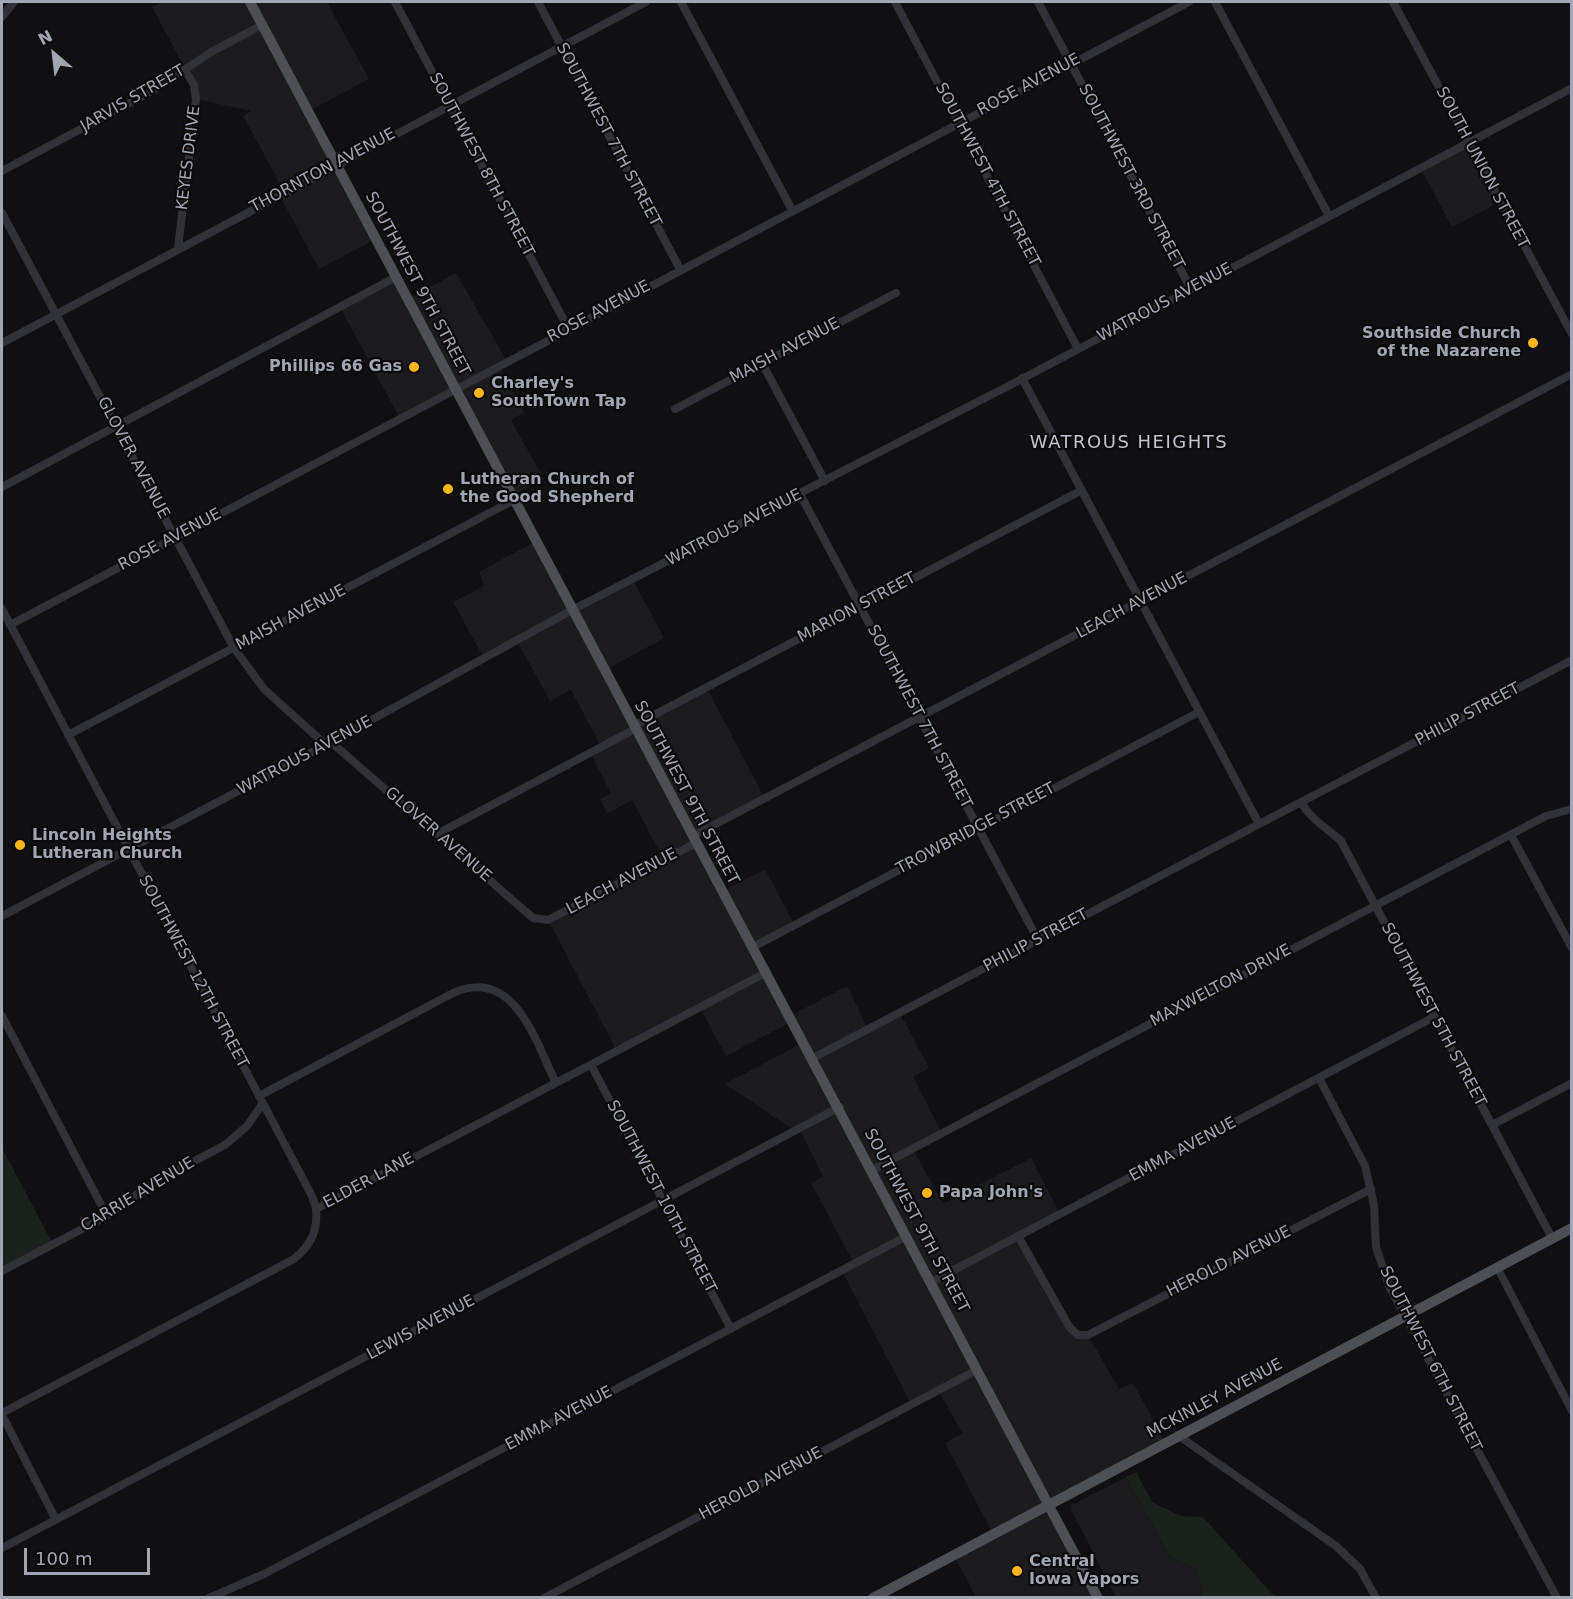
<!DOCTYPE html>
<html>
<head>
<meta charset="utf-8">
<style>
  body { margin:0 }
  #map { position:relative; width:1573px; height:1599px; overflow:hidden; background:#101012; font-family:"DejaVu Sans",sans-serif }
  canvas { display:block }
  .frame { position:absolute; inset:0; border:3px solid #a0a6b4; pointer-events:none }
  .north { position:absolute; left:24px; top:24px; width:60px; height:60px; -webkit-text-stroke:4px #0b0b0d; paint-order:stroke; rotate:332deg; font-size:16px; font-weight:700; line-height:24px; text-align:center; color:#a0a6b4 }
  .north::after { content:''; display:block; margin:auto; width:21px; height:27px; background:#a0a6b4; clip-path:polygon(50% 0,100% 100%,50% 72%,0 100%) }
  .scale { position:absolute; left:24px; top:1548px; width:126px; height:27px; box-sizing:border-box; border:3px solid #a0a6b4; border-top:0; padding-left:8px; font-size:18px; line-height:21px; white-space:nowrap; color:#a0a6b4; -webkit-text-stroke:4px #0b0b0d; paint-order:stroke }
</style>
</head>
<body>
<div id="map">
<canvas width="1573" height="1599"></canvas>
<div class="frame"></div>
<div class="north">N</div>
<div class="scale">100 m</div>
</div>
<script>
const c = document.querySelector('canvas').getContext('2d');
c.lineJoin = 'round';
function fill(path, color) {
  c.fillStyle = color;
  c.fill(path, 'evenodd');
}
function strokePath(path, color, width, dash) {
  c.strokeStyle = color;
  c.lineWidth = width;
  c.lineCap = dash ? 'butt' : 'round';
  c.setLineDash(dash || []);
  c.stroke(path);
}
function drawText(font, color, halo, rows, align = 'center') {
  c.font = font + ' "DejaVu Sans",sans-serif';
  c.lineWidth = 4.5;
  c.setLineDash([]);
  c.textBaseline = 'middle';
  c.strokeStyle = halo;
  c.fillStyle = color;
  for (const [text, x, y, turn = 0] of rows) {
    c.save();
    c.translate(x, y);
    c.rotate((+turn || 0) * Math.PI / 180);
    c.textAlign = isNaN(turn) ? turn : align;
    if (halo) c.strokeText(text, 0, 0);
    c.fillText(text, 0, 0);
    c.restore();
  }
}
fill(new Path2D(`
  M162,2h165l42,77 -60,32 67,128 -57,30 -40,-75 5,-3 -41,-75 8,-5 -55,-12 -2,-14 -42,-78z
  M1468,142l32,60 -48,25 -32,-60z
  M456,273l51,88 -8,4 25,48 -13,7 33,59 -32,17 -57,-108 -56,29 -59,-110 56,-30 12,22z
  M536,541l36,69 61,-30 31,58 -60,33 29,55 74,-38 58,111 -72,37 30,55 42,-22 30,56 -42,22 37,69 57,-30 21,43 32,-16 29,55 -16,9 29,56 -29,16 30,55 88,-46 29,56 -42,22 52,92 18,7 31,54 14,-6 33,60 -117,62 49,92h-122l-22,-42 39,-21 -48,-91 17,-10 -24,-43 -27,14 -69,-133 12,-7 -43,-81 12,-7 -24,-47 -4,2 -70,-47 79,-42 -11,-21 -67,35 -26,-48 -83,43 -69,-131 116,-60 -32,-60 -25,14 -7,-15 11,-6 -21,-41 11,-6 -30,-56 -21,11 -33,-60 -33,17 -31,-56 31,-16 -5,-14z
  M1126,1477l45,81 24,10 8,20 -2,9h-85l-45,-87 1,-5z`), '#1c1c1f');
fill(new Path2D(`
  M2,1148l51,96 -51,27z
  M1136,1472l16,30 29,14 22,1 72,80h-74l2,-9 -8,-20 -24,-10 -45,-81z`), '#1a221b');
strokePath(new Path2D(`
  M395,2l173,326
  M538,2l142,267
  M681,2l111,208
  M895,2l183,347
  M1038,2l153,287
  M1215,2l114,214
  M1393,2l179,332
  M2,17l12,-15
  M2,171l152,-81 59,-39 49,-26
  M2,213l232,435 30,41 62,56
  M178,248l18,-149 -2,-14 -9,-15
  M2,343l644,-341
  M762,363l63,118
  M1022,378l237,446
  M675,409l221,-116
  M2,487l394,-210
  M800,494l238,446
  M2,609l310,587 4,13
  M10,625l1179,-623
  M633,726l449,-236
  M68,735l446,-235
  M331,742l202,176 15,2 148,-77
  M1301,802c10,18 25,25 40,39l211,397
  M437,834l198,-105
  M1511,835l61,113
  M693,836l879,-462
  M2,916l329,-174 241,-132 448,-230 552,-292
  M753,947l446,-235
  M2,1016l105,200
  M813,1058l759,-398
  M591,1065l140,264
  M1319,1078l46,88 9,39 2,42 13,39 168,312
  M259,1096l194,-103c61,-27 82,47 103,90
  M1492,1125l80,-42
  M872,1170l674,-354 26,-7
  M1018,1236l52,92 8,7h10l283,-146
  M1497,1267l75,144
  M2,1271l105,-55 49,-35 69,-36 22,-19 16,-23
  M931,1282l503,-265
  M2,1413l292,-154c17,-14 24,-28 22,-50l451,-237
  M2,1415l54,105
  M1179,1436l157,110 24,23 16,29
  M2,1548l838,-441
  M209,1598l55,-24 643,-338
  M544,1598l433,-228`), '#313237', 8);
strokePath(new Path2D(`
  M250,2l848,1596
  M873,1598l699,-370`), '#4d4f57', 10);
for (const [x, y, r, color] of [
  [1533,343,6,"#ffb61b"],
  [414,367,6,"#ffb61b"],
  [479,393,6,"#ffb61b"],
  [448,489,6,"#ffb61b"],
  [20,845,6,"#ffb61b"],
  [927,1193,6,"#ffb61b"],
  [1017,1571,6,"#ffb61b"]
]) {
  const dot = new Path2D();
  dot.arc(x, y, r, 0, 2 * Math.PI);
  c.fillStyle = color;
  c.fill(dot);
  strokePath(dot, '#0b0b0d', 2);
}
drawText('16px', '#a0a6b4', '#0b0b0d', [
  ["ROSE AVENUE",1029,85,-28],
  ["JARVIS STREET",133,99,-30],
  ["SOUTHWEST 7TH STREET",608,135,62],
  ["KEYES DRIVE",189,158,-83],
  ["SOUTHWEST 8TH STREET",481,165,62],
  ["SOUTH UNION STREET",1482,168,62],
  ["THORNTON AVENUE",323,171,-28],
  ["SOUTHWEST 4TH STREET",987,175,62],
  ["SOUTHWEST 3RD STREET",1131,177,62],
  ["SOUTHWEST 9TH STREET",417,284,62],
  ["WATROUS AVENUE",1165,303,-28],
  ["ROSE AVENUE",599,312,-28],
  ["MAISH AVENUE",785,351,-28],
  ["GLOVER AVENUE",133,458,62],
  ["WATROUS AVENUE",734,528,-27],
  ["ROSE AVENUE",170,540,-28],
  ["LEACH AVENUE",1132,606,-28],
  ["MARION STREET",857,608,-28],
  ["MAISH AVENUE",291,618,-28],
  ["PHILIP STREET",1468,715,-28],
  ["SOUTHWEST 7TH STREET",919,717,62],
  ["WATROUS AVENUE",305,756,-28],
  ["SOUTHWEST 9TH STREET",686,793,62],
  ["TROWBRIDGE STREET",976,829,-28],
  ["GLOVER AVENUE",438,835,41],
  ["LEACH AVENUE",622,882,-28],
  ["PHILIP STREET",1036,941,-28],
  ["SOUTHWEST 12TH STREET",193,972,62],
  ["MAXWELTON DRIVE",1221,986,-28],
  ["SOUTHWEST 5TH STREET",1433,1015,62],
  ["EMMA AVENUE",1183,1150,-28],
  ["ELDER LANE",369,1181,-28],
  ["CARRIE AVENUE",138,1195,-31],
  ["SOUTHWEST 10TH STREET",661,1197,62],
  ["SOUTHWEST 9TH STREET",916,1221,62],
  ["HEROLD AVENUE",1229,1262,-27],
  ["LEWIS AVENUE",421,1328,-28],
  ["SOUTHWEST 6TH STREET",1430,1359,63],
  ["MCKINLEY AVENUE",1215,1399,-28],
  ["EMMA AVENUE",559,1419,-28],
  ["HEROLD AVENUE",761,1484,-28]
]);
drawText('bold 16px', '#a0a6b4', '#0b0b0d', [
  ["Southside Church",1521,334,"right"],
  ["of the Nazarene",1521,352,"right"],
  ["Phillips 66 Gas",402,367,"right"],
  ["Charley's",491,384],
  ["SouthTown Tap",491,402],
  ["Lutheran Church of",460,480],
  ["the Good Shepherd",460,498],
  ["Lincoln Heights",32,836],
  ["Lutheran Church",32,854],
  ["Papa John's",939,1193],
  ["Central",1029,1562],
  ["Iowa Vapors",1029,1580]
], 'left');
c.letterSpacing = '1.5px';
drawText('18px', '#c1c5d0', '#0b0b0d', [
  ["WATROUS HEIGHTS",1129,443]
]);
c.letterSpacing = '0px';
</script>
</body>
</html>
